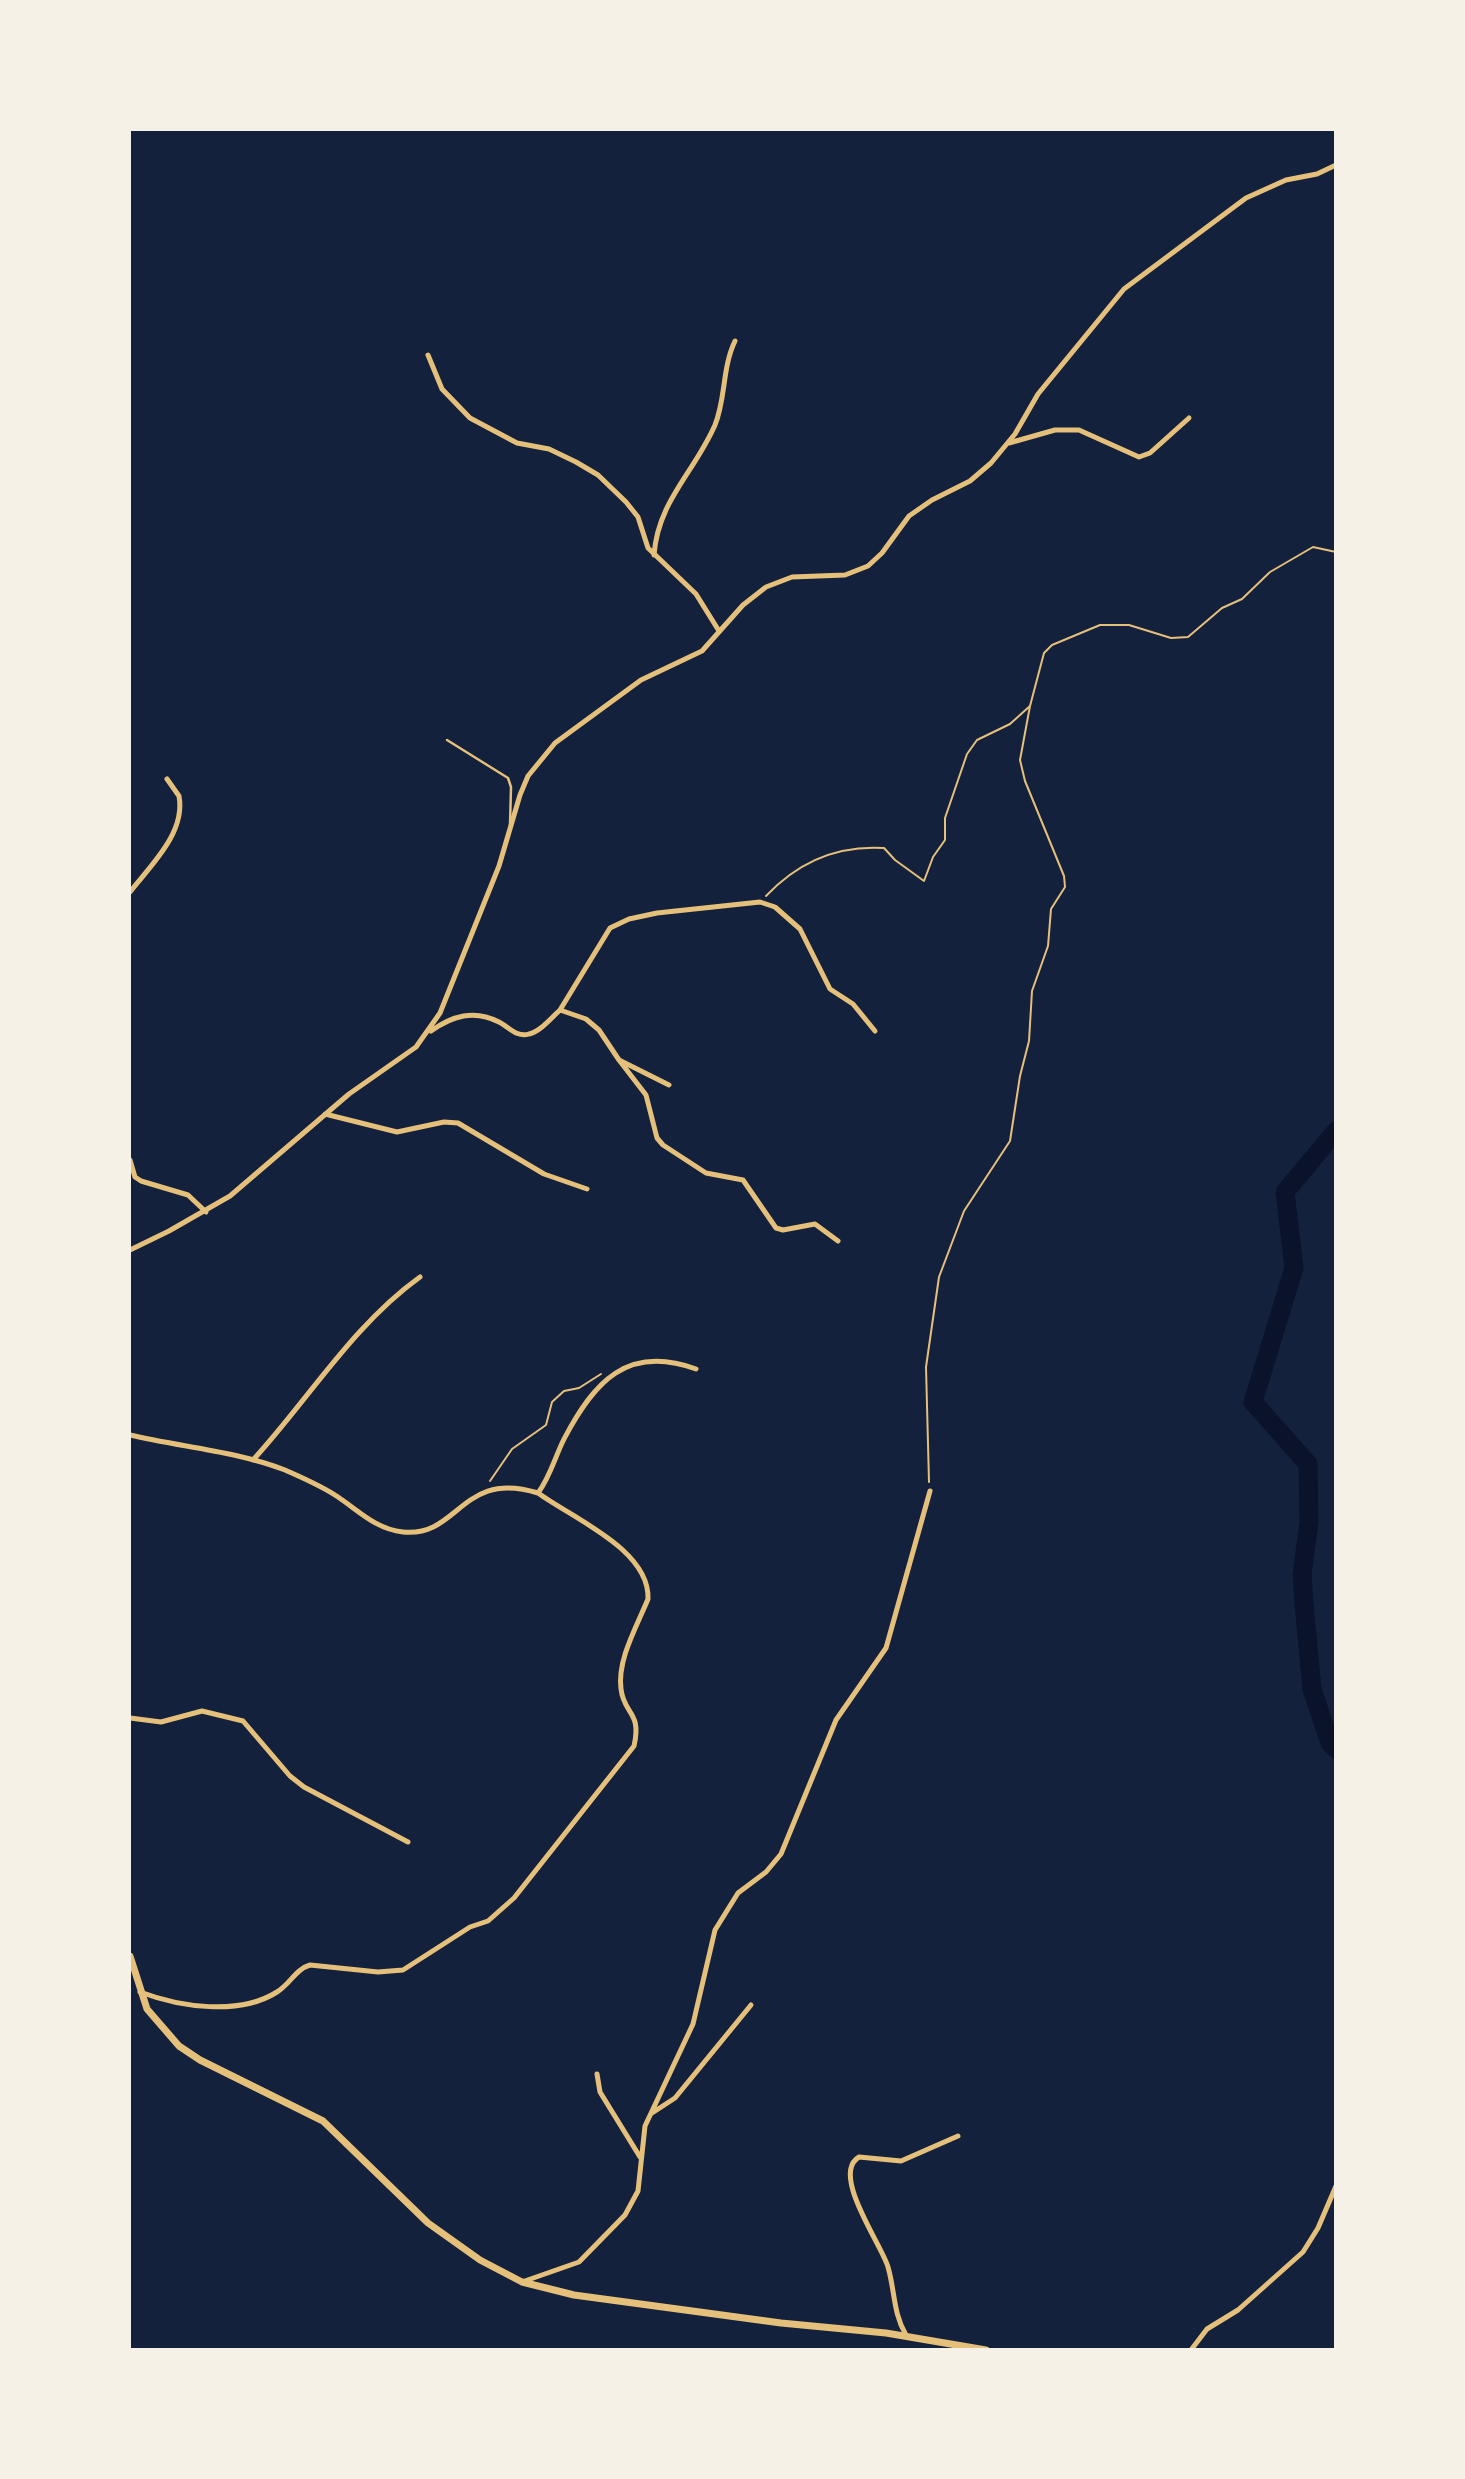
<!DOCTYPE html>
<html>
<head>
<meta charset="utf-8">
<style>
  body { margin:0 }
  #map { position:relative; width:1465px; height:2479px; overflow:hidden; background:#14213d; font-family:"Public Sans",sans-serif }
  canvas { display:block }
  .frame { position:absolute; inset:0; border:131px solid #f6f1e7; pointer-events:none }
</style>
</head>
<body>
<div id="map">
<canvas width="1465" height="2479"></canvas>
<div class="frame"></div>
</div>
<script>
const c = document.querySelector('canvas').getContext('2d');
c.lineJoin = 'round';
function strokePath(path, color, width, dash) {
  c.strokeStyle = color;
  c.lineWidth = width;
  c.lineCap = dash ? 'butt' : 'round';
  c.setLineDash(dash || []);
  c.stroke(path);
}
strokePath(new Path2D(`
  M1336,1131l-51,61 9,76 -41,134 55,62 1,58 -7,53 2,29 8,85 18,54 6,6`), '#0b132b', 19);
strokePath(new Path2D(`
  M766,896c32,-34 70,-51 118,-48l11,12 29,21 9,-24 12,-17v-22l22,-64 10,-14 33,-16 20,-18 14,-53 8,-8 48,-20h29l42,13 17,-1 34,-29 20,-9 28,-27 43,-25 23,5
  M490,1481l22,-32 34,-24 6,-23 12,-11 15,-3 22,-14
  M929,1482l-3,-115 13,-90 25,-66 46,-70 10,-65 9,-35 3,-50 16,-45 3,-37 14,-22 -1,-11 -39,-95 -5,-21 10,-54`), '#e5c07b', 2);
strokePath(new Path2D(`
  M447,740l61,38 3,9 -1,38`), '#e5c07b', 2.5);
strokePath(new Path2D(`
  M428,355l14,34 28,29 47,25 32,6 27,13 22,13 28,27 12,15 10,31 48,46 23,37
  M1009,443l46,-13h24l60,27 11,-4 39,-35
  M654,555c4,-54 40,-82 61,-130 11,-27 7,-57 20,-84
  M130,892c20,-26 56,-59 49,-96l-12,-17
  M560,1010l50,-82 19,-9 28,-6 103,-11 15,5 25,22 30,60 23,15 22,27
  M431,1031c21,-15 43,-22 68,-9 10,5 18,16 30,12 12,-3 22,-16 31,-24l26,9 13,11 20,30 50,25
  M619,1060l27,35 11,43 6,7 43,28 37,7 33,48 7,2 32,-6 23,17
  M325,1114l72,18 47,-10 14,1 86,51 43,15
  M130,1160l5,17 6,4 47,14 18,17
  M130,1250l39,-19 61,-35 119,-102 67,-47 24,-34 59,-147 21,-71 8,-19 27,-33 86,-63 61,-29 41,-46 23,-18 26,-10 53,-2 23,-9 14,-13 27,-37 23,-16 38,-19 21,-18 24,-29 23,-40 86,-105 122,-91 40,-18 31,-6 19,-9
  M130,1435c51,12 106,16 155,35 18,8 37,16 53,27 21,14 38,32 65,35 56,6 58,-63 135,-39 36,26 112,57 110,106 -11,27 -31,61 -27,90 3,26 21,22 13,57l-120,152 -26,23 -18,6 -67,43 -25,2 -68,-7c-14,4 -20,19 -33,27 -38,24 -97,15 -137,0
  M253,1460c55,-60 100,-135 167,-183
  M538,1493c12,-16 17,-36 26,-54 30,-57 63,-95 132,-70
  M130,1718l31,4 41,-11 41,10 47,55 14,11 104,55
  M597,2074l3,18 40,65
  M652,2113l23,-15 76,-93
  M522,2282l57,-20 46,-47 13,-24 7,-65 48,-102 22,-94 23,-37 28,-21 15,-18 55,-134 50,-72 44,-157
  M906,2335c-13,-22 -11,-44 -18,-68 -6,-22 -58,-93 -29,-110l42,4 57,-25
  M1191,2350l16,-21 31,-19 65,-58 15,-24 18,-42`), '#e5c07b', 5);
strokePath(new Path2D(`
  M130,1956l17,53 32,37 21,14 123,61 105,102 52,37 42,22 52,13 207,28 105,10 100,17`), '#e5c07b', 7);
</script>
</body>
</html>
